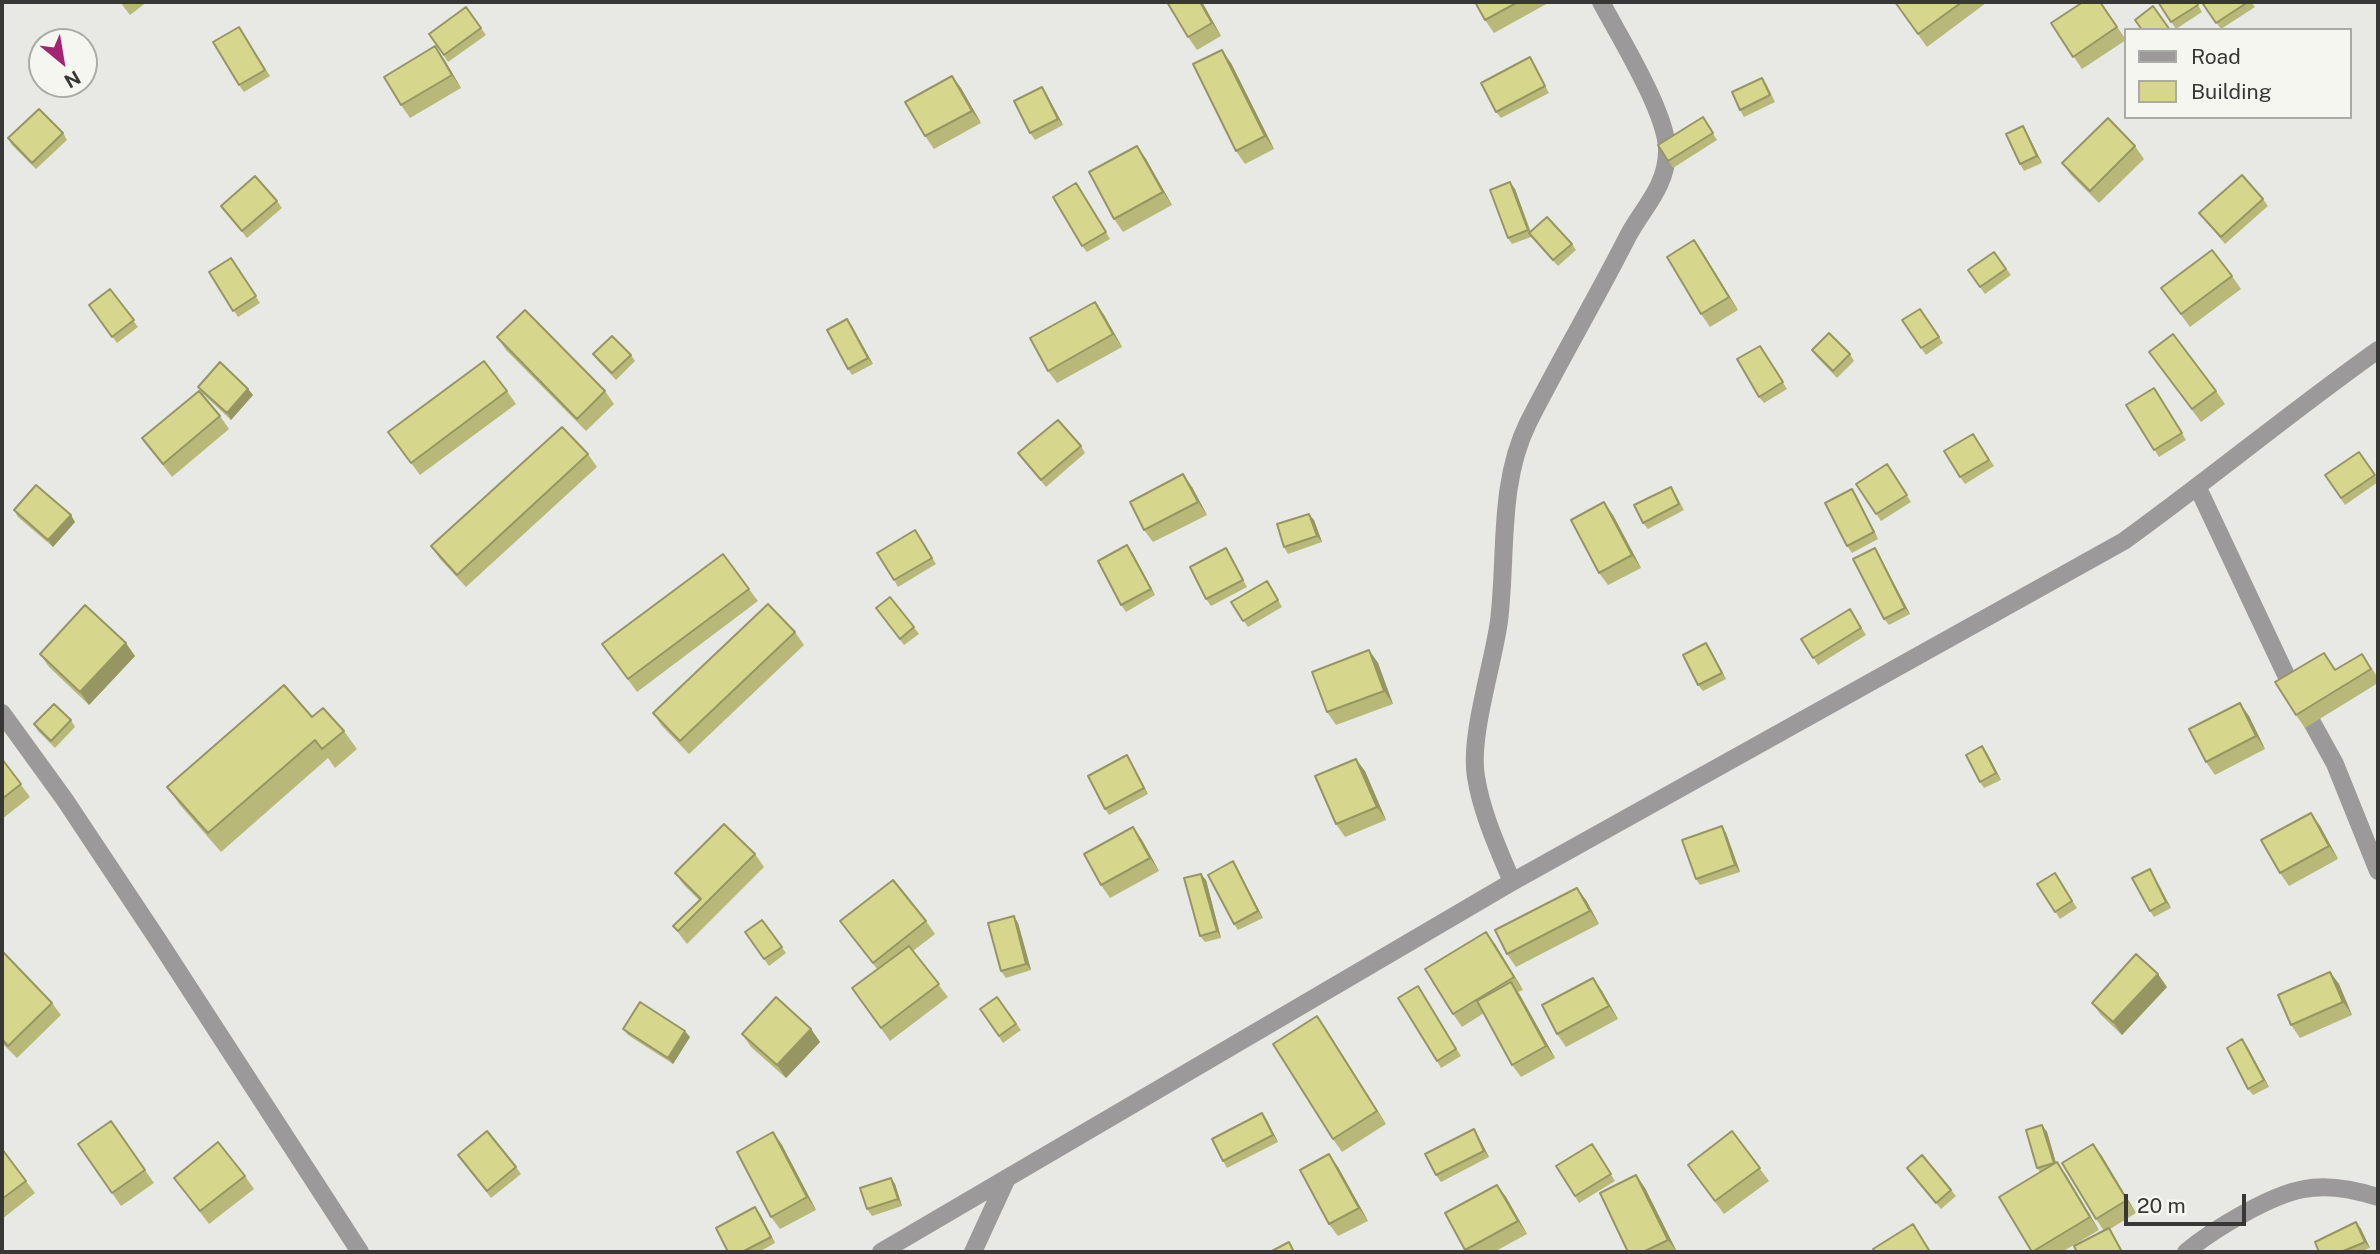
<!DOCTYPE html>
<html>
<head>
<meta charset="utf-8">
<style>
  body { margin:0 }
  #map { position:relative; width:2380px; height:1254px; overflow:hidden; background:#e8e9e4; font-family:"Public Sans",sans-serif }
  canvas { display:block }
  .frame { position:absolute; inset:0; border:4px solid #373735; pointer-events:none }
  .legend { position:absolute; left:2124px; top:28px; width:228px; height:91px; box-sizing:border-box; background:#f6f6f1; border:2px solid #aaaaa6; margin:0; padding:9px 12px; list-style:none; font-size:21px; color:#373735 }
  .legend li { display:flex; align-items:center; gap:14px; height:35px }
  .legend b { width:35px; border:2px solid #aaaaa6 }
  .north { position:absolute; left:28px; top:28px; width:70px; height:70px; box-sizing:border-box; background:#f6f6f1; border:2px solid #aaaaa6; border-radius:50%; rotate:150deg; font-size:19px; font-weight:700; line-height:28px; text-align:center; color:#373735 }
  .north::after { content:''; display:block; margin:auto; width:24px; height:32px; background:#a42474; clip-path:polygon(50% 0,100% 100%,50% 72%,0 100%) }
  .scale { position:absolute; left:2124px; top:1194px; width:122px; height:32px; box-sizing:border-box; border:4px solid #373735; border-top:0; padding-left:9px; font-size:21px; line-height:24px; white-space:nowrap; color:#373735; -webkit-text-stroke:5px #f6f6f1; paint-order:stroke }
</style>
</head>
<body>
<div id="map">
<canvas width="2380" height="1254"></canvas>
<div class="frame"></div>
<ul class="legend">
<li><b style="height:9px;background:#9b999a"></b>Road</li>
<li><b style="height:19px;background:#d6d78d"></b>Building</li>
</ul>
<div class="north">N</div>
<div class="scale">20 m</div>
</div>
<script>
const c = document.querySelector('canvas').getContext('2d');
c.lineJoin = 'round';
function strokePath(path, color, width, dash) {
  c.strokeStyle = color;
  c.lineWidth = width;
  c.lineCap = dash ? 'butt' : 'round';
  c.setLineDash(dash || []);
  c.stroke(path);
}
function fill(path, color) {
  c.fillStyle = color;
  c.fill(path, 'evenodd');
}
strokePath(new Path2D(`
  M2198,488l88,187 49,89 43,107
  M2,713l63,87 93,140 202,312
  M1512,882c-14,-34 -30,-68 -36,-105 -7,-40 17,-112 23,-156 8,-66 -1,-137 29,-198 32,-63 68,-124 100,-187 15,-28 39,-50 39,-85 1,-36 -48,-115 -66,-149
  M881,1252l631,-370 612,-341c86,-62 168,-130 254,-191
  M973,1252l34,-74
  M2186,1252c26,-22 84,-57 118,-63 24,-5 52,1 74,8`), '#9b999a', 18);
fill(new Path2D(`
  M120,2h27l-17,13z
  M1202,2l19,34 -24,14 -9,-13z
  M1475,2h75l-56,31 -9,-13z
  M1895,2h90l1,1 -59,44z
  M2101,2l25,38 -44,29 -31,-46z
  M2158,2h38l6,10 -26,17z
  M2207,2h44l4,5 -34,22 -18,-25z
  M466,7l20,28 -38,27 -19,-28z
  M239,27l31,49 -26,16 -5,-7z
  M1530,57l19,36 -48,25 -5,-6z
  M444,59l17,29 -51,30 -9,-13z
  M1231,63l43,86 -29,15 -9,-13z
  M952,76l9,12 20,35 -47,26 -9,-13z
  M1762,78l5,7 8,17 -31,15 -4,-7z
  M1042,87l4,6 17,32 -28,15 -5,-7z
  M1703,117l14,23 -44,28 -15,-23z
  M63,133l4,7 -31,29 -24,-24 -4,-7z
  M2027,133l15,30 -18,8 -4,-7z
  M1137,146l9,13 26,46 -49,27 -9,-13z
  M2135,146l9,13 -45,44 -28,-28 -9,-12z
  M1515,189l16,43 41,12 4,6 -18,16 -27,-29 -19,7 -4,-6z
  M1081,190l29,49 -23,13 -5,-6z
  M2263,199l5,7 -43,38 -26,-31z
  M277,201l5,7 -35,30 -26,-32z
  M1994,252l17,23 -26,19 -17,-24z
  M1703,253l35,57 -28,17 -9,-13z
  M231,258l29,45 -22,14 -29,-45z
  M2232,276l9,13 -51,38 -29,-39z
  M110,289l28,38 -21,16 -28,-38z
  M1095,302l9,13 18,32 -65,36 -9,-12z
  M1920,309l23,34 -17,12 -24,-35z
  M847,319l26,45 -21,11 -4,-6z
  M497,337l108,54 9,13 -28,27 -80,-81z
  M1760,346l27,43 -23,14 -5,-6z
  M1812,350l38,4 4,7 -17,17 -21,-22z
  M593,354l38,1 4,6 -19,19 -18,-19z
  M2158,365l58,26 9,13 -24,18z
  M198,387l50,2 5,6 -22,25 -29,-27z
  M507,391l9,13 -96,71 -32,-43z
  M2159,395l27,45 -27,17 -33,-52z
  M220,416l9,13 -57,48 -30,-39z
  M1973,434l21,32 -29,18 -5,-7z
  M1081,446l4,7 -39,34 -28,-34z
  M2359,452l19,28v2l-33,23 -20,-30z
  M588,454l9,13 -131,120 -26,-28 -9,-13z
  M1887,464l24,38 -30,19 -25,-37z
  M1192,487l15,28 -54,27 -9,-12z
  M1671,487l4,6 9,17 -36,19 -5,-6z
  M1856,495l22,44 -26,14 -5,-7z
  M14,510l61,12 -22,25 -35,-30z
  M1613,515l28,53 -33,17 -9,-12z
  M1314,520l8,22 -34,12 -4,-7z
  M915,530l21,34 -38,23 -4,-7z
  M1226,548l21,39 -36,19 -5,-7z
  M1875,548l4,7 31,59 -21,11 -5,-6z
  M1132,552l23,43 -29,17 -5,-7z
  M1271,587l11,20 -34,20 -17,-25z
  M749,589l9,12 -121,91 -35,-48z
  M876,608l38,19 5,7 -15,11z
  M1850,609l16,26 -48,30 -17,-26z
  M795,632l9,13 -115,109 -27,-28 -9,-13z
  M1710,649l16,30 -23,12 -5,-6z
  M1369,650l9,13 15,41 -57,21 -9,-13z
  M40,654l95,2 -46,49 -40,-38z
  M2371,667l7,11v5l-73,45 -9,-13 40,-45z
  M2249,716l16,33 -50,26 -9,-13z
  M312,717l32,14 13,18 -22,19 -7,-10 -107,94 -41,-47 -13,-18z
  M71,720l4,7 -20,21 -17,-17 -4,-7z
  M1987,753l14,27 -17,8 -4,-6z
  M1127,755l21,39 -39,21 -4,-6z
  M2,759l28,38 -28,22z
  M1365,771l21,49 -41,17 -9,-13z
  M2311,813l9,13 18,33 -49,27 -9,-13z
  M1722,826l4,7 14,39 -40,13 -4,-6z
  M1142,840l17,31 -49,27 -9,-13z
  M755,854l9,13 -77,77 -14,-18 26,-26 -15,-15 -9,-12z
  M1233,861l4,7 26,50 -25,12 -4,-6z
  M2055,873l22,35 -17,11 -23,-35z
  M2154,876l17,32 -17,9 -4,-6z
  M1206,880l15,58 -16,4 -5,-6z
  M1586,900l13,24 -83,43 -9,-13z
  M762,920l24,33 -17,13 -24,-34z
  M840,921h86l9,13 -22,17 35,46 -58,44 -38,-53 25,-19z
  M1018,923l13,47 -25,8 -5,-7z
  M1495,944l28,46 -5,2 37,66 -34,19 -9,-12 -28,-52 -22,14 -9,-13z
  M2,954l50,49 9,12 -44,43 -15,-15z
  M2330,972l9,12 13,31 -52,23 -9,-13z
  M1593,978l9,13 16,28 -52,28 -9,-13z
  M1418,986l43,70 -20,12 -4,-7z
  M2167,987l-45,48 -21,-20 -9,-12z
  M997,997l24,33 -18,13 -23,-34z
  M623,1029l67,8 -17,27 -45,-29z
  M811,1029l9,13 -34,36 -35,-31 -9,-13z
  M1326,1029l60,95 -44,28 -9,-13z
  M2242,1039l27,48 -16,8 -5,-6z
  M1262,1113l16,29 -51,26 -4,-7z
  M111,1121l43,62 -33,23 -43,-62z
  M2042,1125l5,7 9,31 10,12 33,55 -37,22h-30l8,-80 -3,-4z
  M1732,1131l37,50 -45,33 -27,-36z
  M773,1132l9,13 34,65 -36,19 -9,-12z
  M1478,1136l11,21 -48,25 -5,-7z
  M1592,1144l23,37 -36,22 -23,-37z
  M2093,1144l43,69 -26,16 13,23h-46l27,-21 -8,-12z
  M2,1149l33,44 -33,26z
  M463,1162l53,5 5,7 -30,24z
  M1338,1167l30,54 -30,15 -9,-12z
  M1907,1168l44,22 5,6 -15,13z
  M1636,1175l9,13 32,64h-49z
  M245,1176l9,13 -45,35 -35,-46z
  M891,1178l4,6 7,22 -30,10 -5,-7z
  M1497,1185l9,12 21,37 -33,18h-27l-22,-39z
  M760,1214l15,29 -16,9h-31z
  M2356,1222l5,7 9,19 -10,4h-41z`), '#b8b979');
fill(new Path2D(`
  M1200,2h2l19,34 -9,-13z
  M435,46l9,13 17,29 -9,-13z
  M1222,50l9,13 43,86 -9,-13z
  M952,76l9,12 20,35 -9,-12z
  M1042,87l4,6 17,32 -5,-6z
  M2023,126l4,7 15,30 -5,-7z
  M1137,146l9,13 26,46 -9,-13z
  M1510,182l5,7 17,48 -4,-7z
  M1694,240l9,13 35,57 -9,-13z
  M1095,302l9,13 18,32 -9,-13z
  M847,319l5,7 21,38 -5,-6z
  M248,389l5,6 -22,25 -4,-7z
  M1183,474l9,13 15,28 -9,-13z
  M1852,489l4,6 22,44 -4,-7z
  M1604,502l9,13 28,53 -9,-13z
  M1309,514l5,6 8,22 -5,-6z
  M71,515l4,7 -22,25 -5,-7z
  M1127,545l5,7 23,43 -4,-6z
  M1875,548l4,7 31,59 -5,-6z
  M126,643l9,13 -46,49 -9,-13z
  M1706,643l4,6 16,30 -4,-6z
  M1369,650l9,13 15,41 -9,-13z
  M2240,703l9,13 16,33 -9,-13z
  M1982,746l5,7 14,27 -5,-7z
  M1127,755l4,7 17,32 -4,-6z
  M1356,759l9,12 21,49 -9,-13z
  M2311,813l9,13 18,33 -9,-13z
  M1722,826l4,7 14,39 -5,-7z
  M1133,827l9,13 17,31 -9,-13z
  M1233,861l4,7 26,50 -5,-7z
  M2150,869l4,7 17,32 -5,-6z
  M1201,874l5,6 15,58 -4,-7z
  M1577,888l9,12 13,24 -9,-13z
  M1014,916l4,7 13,47 -5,-6z
  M1486,932l9,12 28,46 -9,-13z
  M2330,972l9,12 13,31 -9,-13z
  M2158,974l9,13 -45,48 -9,-13z
  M1593,978l9,13 16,28 -9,-13z
  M1511,982l9,13 35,63 -9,-12z
  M1317,1016l9,13 60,95 -9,-13z
  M811,1029l9,13 -34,36 -9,-13z
  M685,1031l5,6 -17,27 -5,-6z
  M2242,1039l5,7 22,41 -5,-7z
  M1262,1113l5,7 11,22 -5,-7z
  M2042,1125l5,7 11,38 -4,-7z
  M1474,1129l4,7 11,21 -5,-6z
  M773,1132l9,13 34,65 -9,-13z
  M2093,1144l9,12 34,57 -9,-13z
  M1329,1154l9,13 30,54 -9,-13z
  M2057,1162l9,13 33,55 -9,-13z
  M1636,1175l9,13 32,64 -9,-12z
  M891,1178l4,6 7,22 -4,-7z
  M1497,1185l9,12 21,37 -9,-13z
  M755,1207l5,7 15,29 -4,-6z
  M2356,1222l5,7 9,19 -5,-6z`), '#969663');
const building = new Path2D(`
  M1167,2h33l12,21 -24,14z
  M1475,2h43l-33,18z
  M1895,2h67l-44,32z
  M2083,2h17l17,25 -44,30 -22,-34z
  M2158,2h38l2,3 -27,17z
  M2207,2h41l-32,21 -13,-19z
  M2153,6l17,24h-28l-7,-10z
  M466,7l15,21 -37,27 -15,-21z
  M239,27l26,43 -26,15 -26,-43z
  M435,46l17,29 -51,30 -17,-28z
  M1222,50l43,86 -29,15 -43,-87z
  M1530,57l15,29 -49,26 -15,-29z
  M952,76l20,35 -47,25 -20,-34z
  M1762,78l8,17 -30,15 -8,-18z
  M1042,87l16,32 -28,14 -16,-32z
  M39,109l24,24 -31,30 -24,-25z
  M1703,117l10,16 -45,28 -10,-16z
  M2108,118l27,28 -45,45 -28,-28z
  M2023,126l14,30 -17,8 -14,-30z
  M1137,146l26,46 -49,27 -25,-47z
  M2242,175l21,24 -42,38 -22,-24z
  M255,176l22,25 -35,30 -21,-25z
  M1510,182l18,48 -20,8 -18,-48z
  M1076,183l30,49 -24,14 -29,-49z
  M1547,217l25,27 -19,16 -24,-27z
  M1694,240l35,57 -28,17 -34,-57z
  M2212,250l20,26 -51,38 -20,-26z
  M1994,252l12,17 -26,18 -12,-17z
  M231,258l25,38 -23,15 -24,-39z
  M110,289l24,31 -22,17 -23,-32z
  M1095,302l18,32 -65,37 -18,-33z
  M1920,309l19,28 -18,11 -19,-28z
  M525,310l80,81 -28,28 -80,-82z
  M847,319l21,39 -20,11 -21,-39z
  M1829,333l21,21 -17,17 -21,-21z
  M2173,334l43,57 -24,18 -43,-57z
  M612,336l19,19 -19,18 -19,-19z
  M1760,346l23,36 -24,15 -22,-38z
  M484,361l23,30 -96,72 -23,-31z
  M220,362l28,27 -21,24 -29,-26z
  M2154,388l28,45 -28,17 -28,-45z
  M199,391l21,25 -57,48 -21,-26z
  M1058,420l23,26 -40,34 -23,-27z
  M562,427l26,27 -131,121 -26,-29z
  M1973,434l16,26 -29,17 -16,-26z
  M2359,452l16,23 -34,23 -16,-23z
  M1887,464l20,31 -31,19 -20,-30z
  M1183,474l15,28 -54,28 -14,-28z
  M36,485l35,30 -23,25 -34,-30z
  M1671,487l8,17 -36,19 -9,-18z
  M1852,489l22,43 -27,14 -22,-43z
  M1604,502l28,53 -33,18 -28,-53z
  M1309,514l8,22 -33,11 -7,-23z
  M915,530l17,28 -38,22 -17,-27z
  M1127,545l24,44 -30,16 -23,-44z
  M1226,548l17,32 -37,19 -16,-32z
  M1875,548l30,60 -21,11 -31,-60z
  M723,554l26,35 -121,90 -26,-35z
  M1267,581l11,19 -35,21 -12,-19z
  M890,597l24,30 -14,12 -24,-31z
  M768,604l27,28 -115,109 -27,-28z
  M85,605l41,38 -46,49 -40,-38z
  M1850,609l11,19 -48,30 -12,-19z
  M1706,643l16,30 -24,12 -15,-30z
  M1369,650l15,41 -57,21 -15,-40z
  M2324,653l11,17 27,-16 9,15 -75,46 -21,-33z
  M284,685l28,32 11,-9 21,23 -22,18 -7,-9 -107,93 -41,-46z
  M2240,703l16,33 -50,26 -17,-33z
  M54,704l17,16 -20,21 -17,-17z
  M1982,746l14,27 -16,9 -14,-27z
  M1127,755l17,33 -39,21 -17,-33z
  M2,759l19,25 -19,15z
  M1356,759l21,48 -41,17 -21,-48z
  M2311,813l18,33 -49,27 -19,-33z
  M724,824l31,30 -77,77 -5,-5 28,-27 -26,-26z
  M1722,826l13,39 -39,14 -14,-39z
  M1133,827l17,31 -49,27 -17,-31z
  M1233,861l25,50 -24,13 -26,-49z
  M2150,869l16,33 -16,9 -18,-33z
  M2055,873l17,28 -17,11 -18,-28z
  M1201,874l16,57 -17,5 -16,-58z
  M893,880l33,41 -53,42 -33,-42z
  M1577,888l13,23 -83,43 -12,-24z
  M1014,916l12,48 -25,7 -13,-48z
  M762,920l20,27 -18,12 -19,-27z
  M1486,932l28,45 -61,37 -28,-45z
  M909,946l30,38 -58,44 -29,-40z
  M3,952l49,51 -44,43 -6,-7v-85z
  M2136,954l22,20 -45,48 -21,-19z
  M2330,972l13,30 -52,23 -13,-30z
  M1593,978l16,28 -52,28 -15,-29z
  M1511,982l35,64 -34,19 -35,-64z
  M1418,986l38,63 -19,12 -39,-63z
  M776,997l35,32 -34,36 -35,-31z
  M997,997l19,27 -17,12 -19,-27z
  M640,1002l45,29 -17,27 -45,-29z
  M1317,1016l60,95 -44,28 -60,-95z
  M2242,1039l22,41 -16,9 -21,-41z
  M1262,1113l11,22 -50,26 -11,-22z
  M111,1121l34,49 -33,23 -34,-49z
  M2042,1125l12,38 -17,5 -11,-38z
  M1474,1129l10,22 -48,24 -11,-21z
  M487,1131l29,36 -29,24 -29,-36z
  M1732,1131l28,37 -45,33 -27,-36z
  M773,1132l34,65 -36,20 -34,-65z
  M218,1142l27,34 -45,35 -26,-33z
  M1592,1144l19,30 -36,22 -19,-30z
  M2093,1144l34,56 -31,19 -34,-56z
  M2,1149l24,32 -24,18z
  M1329,1154l30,54 -30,16 -29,-54z
  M1922,1155l29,35 -15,13 -29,-35z
  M2057,1162l33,55 -58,35 -33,-55z
  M1636,1175l32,65 -25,12h-15l-28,-59z
  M891,1178l7,21 -31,10 -7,-21z
  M1497,1185l21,36 -53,29 -20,-37z
  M755,1207l16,30 -29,15h-14l-12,-24z
  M2356,1222l9,20 -24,10h-22l-4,-10z
  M1913,1224l17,28h-55l-2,-3z
  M2109,1228l13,24h-45l-3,-6z
  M1289,1242l5,10h-24z`);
fill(building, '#d6d78d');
strokePath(building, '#969663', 2);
</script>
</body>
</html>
